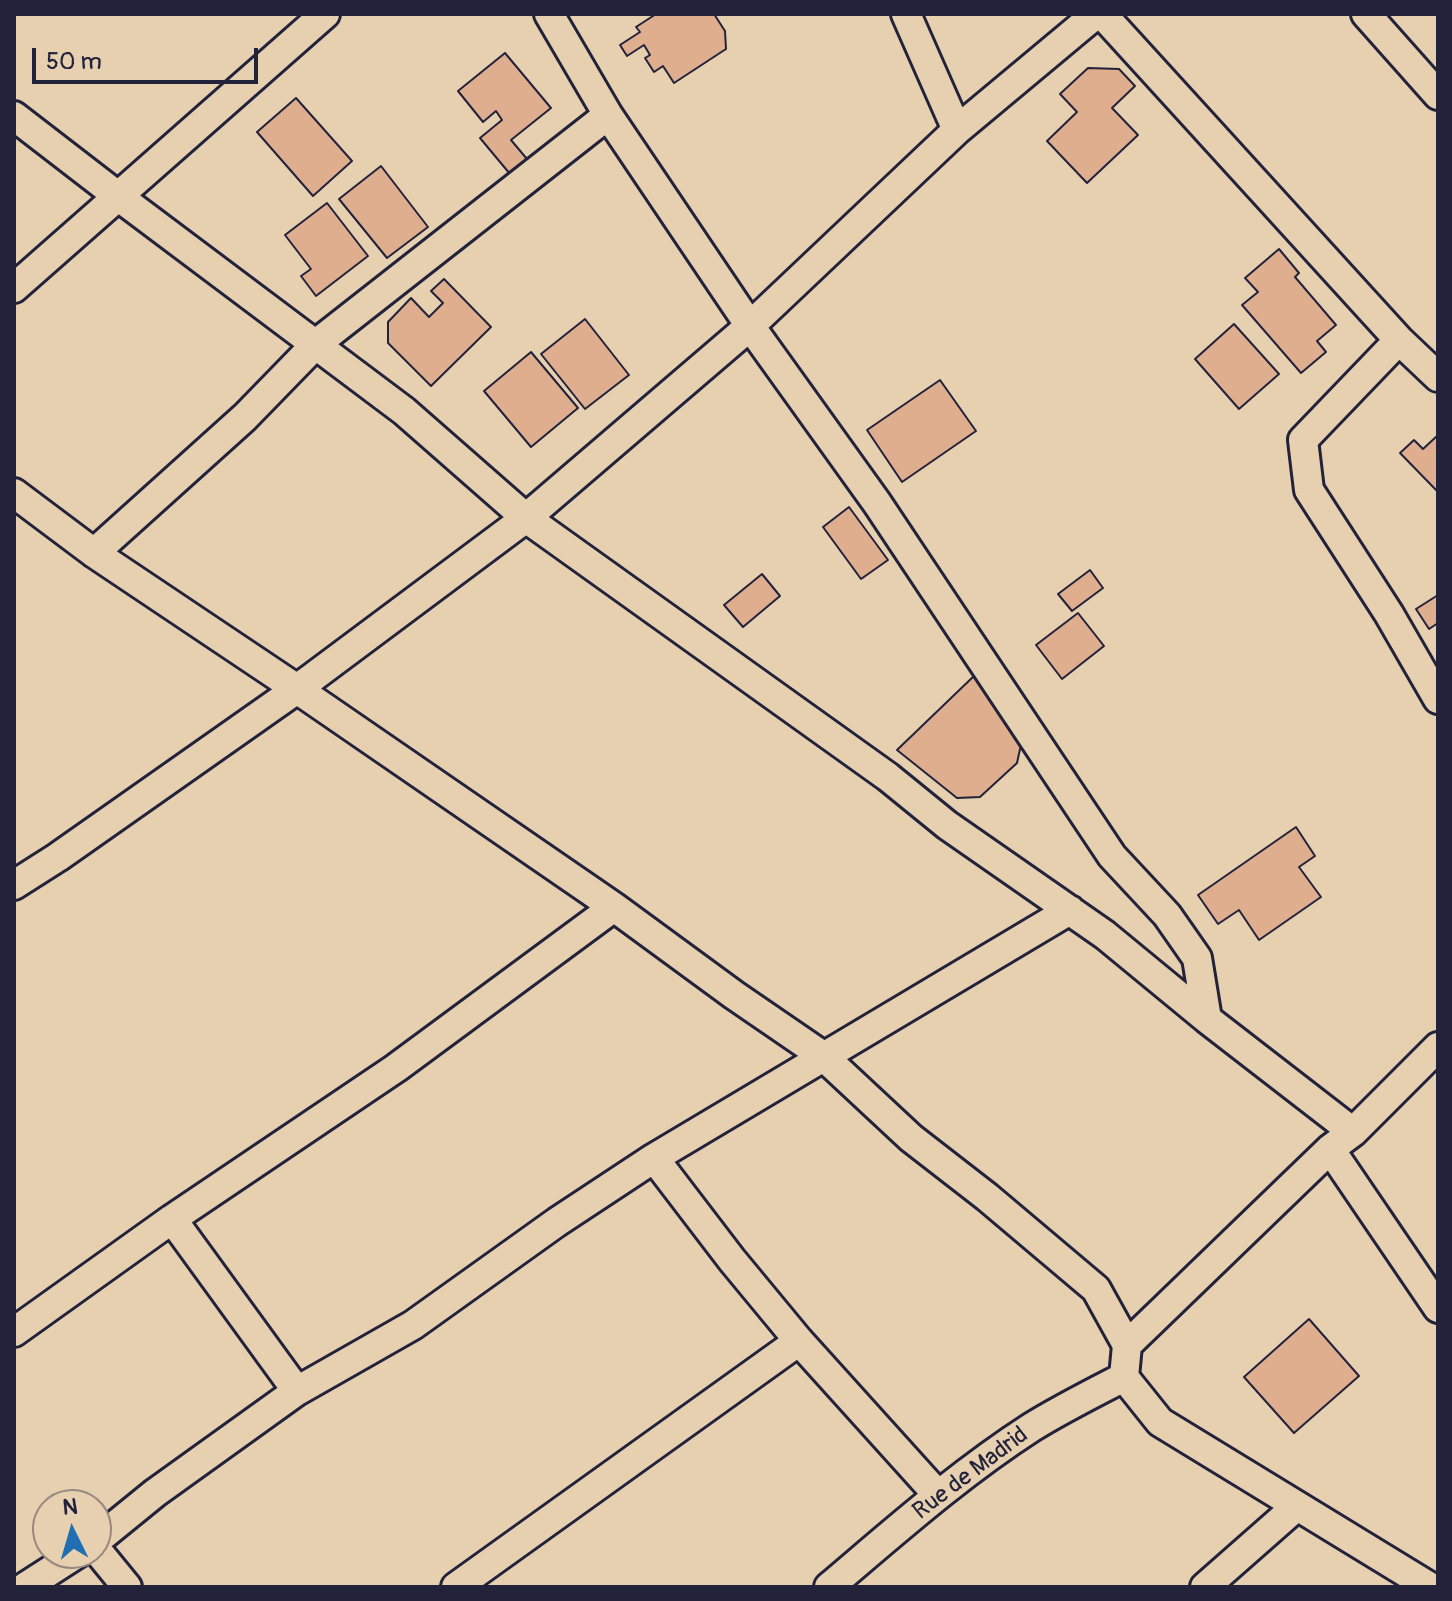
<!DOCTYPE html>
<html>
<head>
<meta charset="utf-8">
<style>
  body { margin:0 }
  #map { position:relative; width:1452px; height:1601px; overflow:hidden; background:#e6d0af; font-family:Pangolin,sans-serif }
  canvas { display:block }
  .frame { position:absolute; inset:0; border:16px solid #22223b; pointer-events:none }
  .north { position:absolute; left:32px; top:1489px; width:80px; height:80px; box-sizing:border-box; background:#e6d0af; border:2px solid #988a81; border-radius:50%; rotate:355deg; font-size:22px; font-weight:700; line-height:32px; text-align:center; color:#22223b }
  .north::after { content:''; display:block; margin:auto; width:28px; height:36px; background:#1f6fb2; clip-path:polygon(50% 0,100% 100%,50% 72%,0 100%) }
  .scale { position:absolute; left:32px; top:48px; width:226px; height:36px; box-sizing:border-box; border:4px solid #22223b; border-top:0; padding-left:10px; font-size:24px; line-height:28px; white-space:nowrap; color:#22223b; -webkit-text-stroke:6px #e6d0af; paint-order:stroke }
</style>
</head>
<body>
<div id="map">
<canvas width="1452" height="1601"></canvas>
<div class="frame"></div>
<div class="north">N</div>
<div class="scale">50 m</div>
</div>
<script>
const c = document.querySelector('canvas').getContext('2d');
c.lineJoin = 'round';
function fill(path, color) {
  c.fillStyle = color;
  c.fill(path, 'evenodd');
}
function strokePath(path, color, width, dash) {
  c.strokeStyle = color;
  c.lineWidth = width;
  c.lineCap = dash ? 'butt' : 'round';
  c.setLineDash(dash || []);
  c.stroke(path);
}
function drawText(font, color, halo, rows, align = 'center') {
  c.font = font + ' Pangolin,sans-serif';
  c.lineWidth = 7;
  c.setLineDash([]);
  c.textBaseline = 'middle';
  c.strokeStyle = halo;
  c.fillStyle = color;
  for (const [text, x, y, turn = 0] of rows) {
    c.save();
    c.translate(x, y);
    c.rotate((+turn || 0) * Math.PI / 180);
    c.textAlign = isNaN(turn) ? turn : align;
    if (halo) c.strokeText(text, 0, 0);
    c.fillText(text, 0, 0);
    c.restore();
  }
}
const building = new Path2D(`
  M656,14h58l11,17 1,18 -52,34 -11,-17 -9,6 -9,-14 5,-3 -6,-10 -17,11 -7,-11 20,-13 -4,-5z
  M505,53l46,55 -40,32 16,19 -17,15 -30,-36 22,-18 -6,-9 -13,11 -25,-31z
  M1088,68l31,1 16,17 -23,22 26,27 -51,48 -40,-42 30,-29 -17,-18z
  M296,98l56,63 -39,35 -56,-64z
  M381,166l47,61 -41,31 -48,-59z
  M327,203l41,53 -52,40 -15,-20 10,-7 -26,-34z
  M1279,249l20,24 -4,4 41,48 -19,16 9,11 -25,21 -59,-68 16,-13 -13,-14z
  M444,279l47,48 -60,59 -43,-43v-21l23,-24 18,19 14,-14 -12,-12z
  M585,319l44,56 -44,34 -44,-55z
  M1234,324l45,50 -40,35 -44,-50z
  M531,352l47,56 -47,39 -47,-56z
  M940,380l36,51 -74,51 -35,-52z
  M1438,435v57l-38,-39 14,-13 9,9z
  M849,507l39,53 -27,19 -38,-52z
  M1090,570l13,18 -31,23 -14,-17z
  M762,574l18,22 -37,31 -19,-22z
  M1438,595v28l-9,6 -13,-20z
  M1078,613l26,33 -42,33 -26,-34z
  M976,674l46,66 -5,23 -37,34 -23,1 -60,-48z
  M1296,827l19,29 -16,11 22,30 -62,43 -20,-30 -21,14 -20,-29z
  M1309,1319l50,57 -65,57 -50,-56z`);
fill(building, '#deae8f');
strokePath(building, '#22223b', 2);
const minor = new Path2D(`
  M549,14l59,101 142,211 127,177 235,353 55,59 30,43 10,61 146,113
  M906,14l51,116
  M1102,14l297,326 39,37
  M1366,14l72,81
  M14,116l105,81 285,214 122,107 362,259 59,48 158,110 102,84
  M14,288l311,-274
  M1399,340l-96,100 6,50 80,124 49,85
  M14,493l80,60 203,136 317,218 120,88 89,61 88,82 76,59 109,92 31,56 -3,32 36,45 270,165
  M94,553l151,-136 71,-73 292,-229
  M14,885l44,-28 239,-168 229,-171 224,-192 207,-196 139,-116
  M1330,1149l108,159
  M654,1158l78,102 67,81 139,154
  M172,1219l125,172
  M14,1332l158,-113 224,-151 218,-161
  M1127,1345l203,-196 23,-17 85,-85
  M96,1541l59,-48 142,-102 116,-66 144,-103 97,-64 416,-248
  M96,1549l31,38
  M25,1587l53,-34
  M456,1587l343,-246
  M829,1587c65,-55 130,-113 203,-160 29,-18 61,-34 92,-50
  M1205,1587l92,-81`);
strokePath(minor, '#22223b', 34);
strokePath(minor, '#e6d0af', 28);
drawText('24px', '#22223b', '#e6d0af', [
  ["Rue de Madrid",971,1474,-37]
]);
</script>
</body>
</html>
